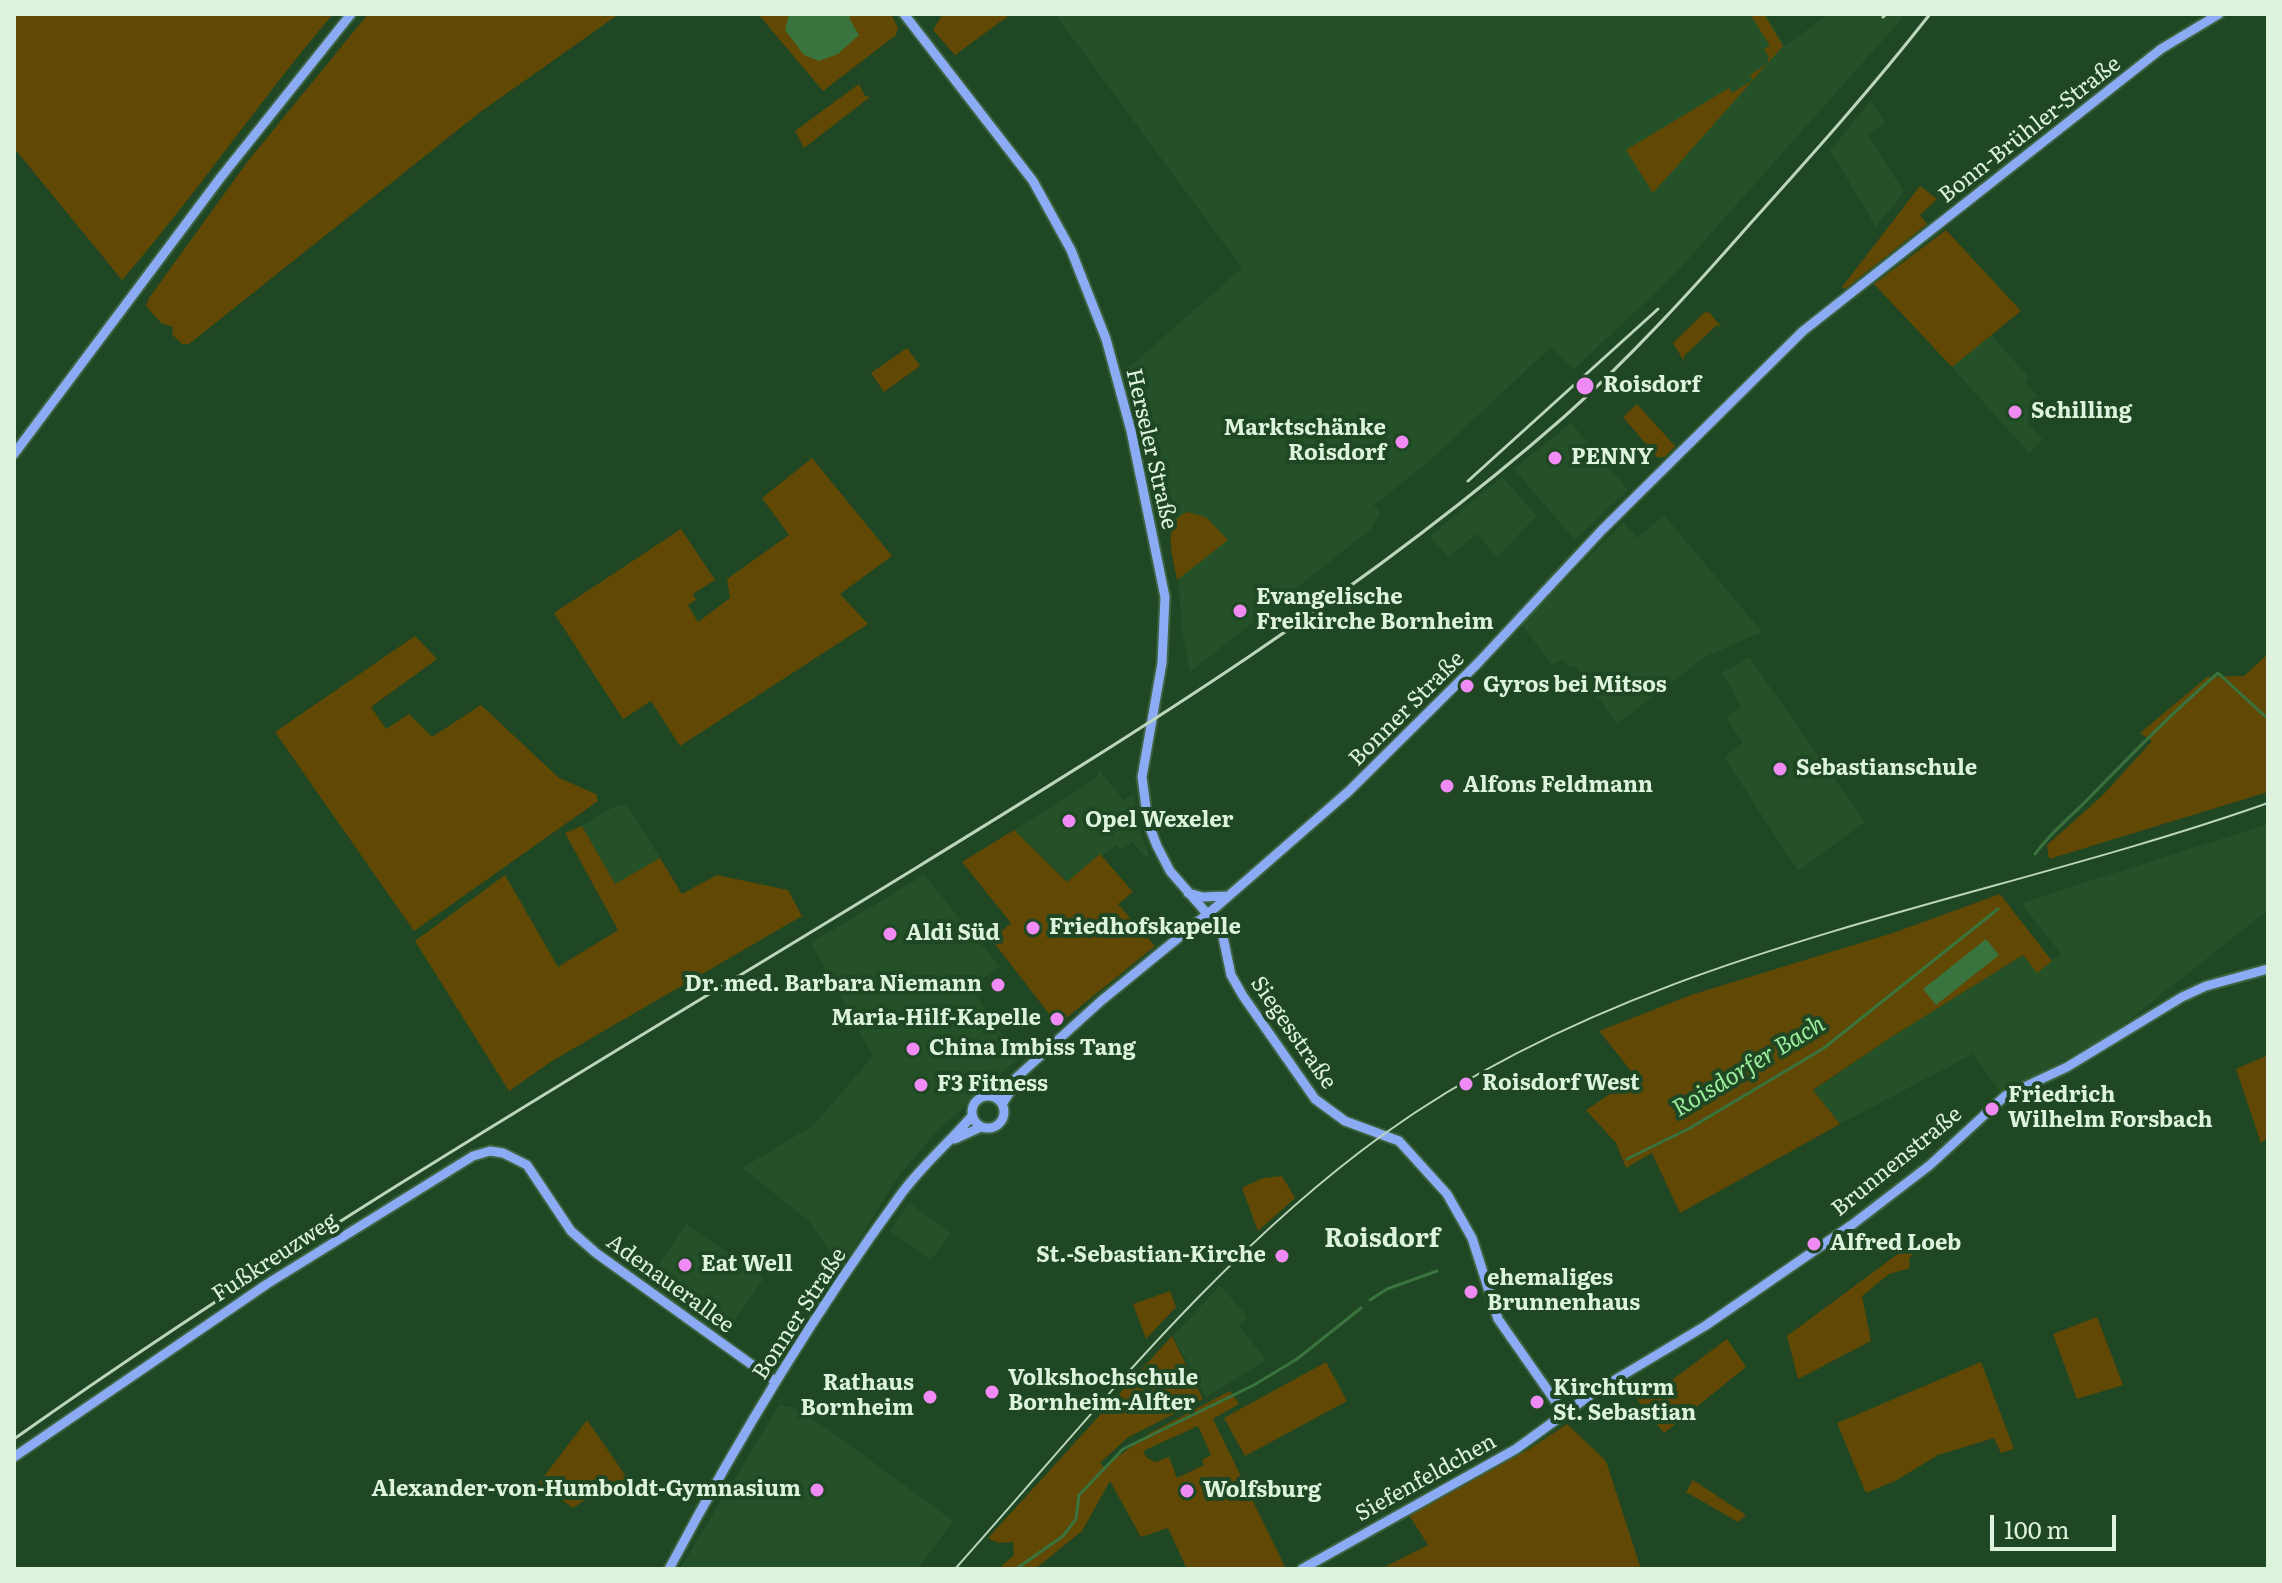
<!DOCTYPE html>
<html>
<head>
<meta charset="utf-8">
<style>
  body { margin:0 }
  #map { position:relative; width:2282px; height:1583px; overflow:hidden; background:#204723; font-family:Literata,serif }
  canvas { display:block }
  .frame { position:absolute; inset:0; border:16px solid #ddf3dd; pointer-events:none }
  .scale { position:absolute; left:1990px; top:1515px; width:126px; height:36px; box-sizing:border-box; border:4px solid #ddf3dd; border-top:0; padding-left:10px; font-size:24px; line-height:28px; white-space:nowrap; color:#ddf3dd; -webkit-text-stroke:6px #204723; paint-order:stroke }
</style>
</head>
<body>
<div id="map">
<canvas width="2282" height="1583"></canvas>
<div class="frame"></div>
<div class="scale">100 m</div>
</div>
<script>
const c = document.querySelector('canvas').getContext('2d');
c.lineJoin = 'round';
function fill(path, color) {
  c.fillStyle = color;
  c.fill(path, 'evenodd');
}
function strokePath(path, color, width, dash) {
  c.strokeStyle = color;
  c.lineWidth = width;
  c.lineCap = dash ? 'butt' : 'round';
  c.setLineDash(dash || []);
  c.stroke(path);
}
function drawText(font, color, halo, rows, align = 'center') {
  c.font = font + ' Literata,serif';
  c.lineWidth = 8;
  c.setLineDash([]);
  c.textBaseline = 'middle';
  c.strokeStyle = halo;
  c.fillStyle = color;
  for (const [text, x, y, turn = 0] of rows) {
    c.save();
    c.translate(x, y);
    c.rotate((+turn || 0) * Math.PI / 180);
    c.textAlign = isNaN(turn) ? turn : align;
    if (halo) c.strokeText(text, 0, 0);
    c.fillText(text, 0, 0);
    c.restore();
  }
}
fill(new Path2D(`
  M1055,14h710l20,32 44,-32h77l-232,261 -101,95 -22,-23 -125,117 -52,41 7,8 -10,16 -181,143 -8,-42 -10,-132 -10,1 -5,-6 -31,-123 116,-102z
  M1871,101l15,22 -18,12 36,57 -28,35 -46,-77z
  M1990,334l39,43 -4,5 21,23 -19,17 16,18 -14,13 -77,-86z
  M1571,423l57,67 -53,50 -61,-71z
  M1502,477l35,39 -40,41 -20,-23 -29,23 -18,-21z
  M1664,515l98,117 -57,25 -88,67 -40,-56 -8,-1 -7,-8 -10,6 -31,-41 103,-102 13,16z
  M1749,657l116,165 -67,49 -74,-114 19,-14 -17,-25 15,-12 -19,-33z
  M1098,769l26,31 10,-7 5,35 10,28 -3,2 -14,-16 -11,8 -5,-5 -48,37 -54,-52 84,-53z
  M627,805l33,53 -45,26 -33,-58 31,-19z
  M2268,824v86l-159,126 -108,57 -28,-39 -133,70 -27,-33 77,-53 134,-83 13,17 24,-18 -40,-51z
  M924,875l76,92 -30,20 48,72 -79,70 -39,45 -59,94 -33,-48 -66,-52 72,-43 59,-69 -62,-113z
  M909,1203l42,30 -20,27 -41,-29z
  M686,1224l78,54 -42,60 -76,-54z
  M1220,1285l28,32 -9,9 27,34 -60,37 -33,-61z
  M779,1405l12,2 34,20 128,94 -35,48h-238z`), '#245127');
fill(new Path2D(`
  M14,14h319c-74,87 -137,181 -211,266l-108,-132z
  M368,14h251l-140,99 -290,231h-7l-10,-10 1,-7 -12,-4 -15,-17 3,-8 99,-137z
  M758,14h133l7,14 -2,7 -73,56z
  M943,14h68l-56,41 -22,-25z
  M1750,14h14l19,32 -130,147 -27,-43 103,-62 3,5 21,-13 -3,-5 17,-11 2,-7 -5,-8 6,-3z
  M859,84l6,12 5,1 -66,51 -9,-17z
  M1920,186l17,13 -17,16 7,9 -82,65 -3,-2z
  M1946,230l75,81 -69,56 -78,-83z
  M1705,312l5,1 12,15 -5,-3 -33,31v5l-11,-18z
  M907,348l13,18 -36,26 -13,-19z
  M1637,404l38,42 -10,11h-8l-34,-40z
  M812,458l80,98 -52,38 28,30 -188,122 -29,-45 -28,18 -69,-106 127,-84 34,51 -22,14 3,6 -8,5 10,17 32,-24 -3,-19 62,-44 -27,-37z
  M1187,512l19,5 22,23 -51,40c-3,-22 -17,-57 10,-68z
  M415,636l22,23 -66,48 15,22 23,-15 23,23 49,-32 78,73 37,16 2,7 -184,130 -139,-199z
  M2268,654v138l-219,67 -2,-14 55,-49 50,-55 -12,-8 67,-56 37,-1z
  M582,826l33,58 45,-26 22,36 35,-19 71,15 14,26 -250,145 -43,30 -94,-150 90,-66 53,92 60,-37 -53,-97z
  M1014,830l53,52 33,-28 33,38 -15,12 37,42 -90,73 -5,-6 -7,6 -61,-79 19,-17 -49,-61z
  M2000,894l52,67 -15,12 -14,-18 -133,83 -77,52 27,34 -160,89 -28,-60 -26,15 -10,-25 -30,-33 50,-33 -37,-46 95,-37 199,-61z
  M2268,1055v82l-7,6 -25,-74z
  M1282,1176l13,22 -37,33 -16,-43 21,-10z
  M1914,1242l5,4 -10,13 1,9 -21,6 -27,22 9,45 -73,38 -11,-43z
  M1170,1291l6,16 -30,32 -13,-35z
  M2097,1317l26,68 -46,14 -24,-65z
  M1172,1336l31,63 -76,39 -27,25 4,4 46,-34 80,-42 9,13 -26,15 73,150h-99l-19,-41 -27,9 -31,-56 -28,50 -47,38h-37l16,-14 -1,-13 -15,1 -10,-5zM1198,1426l13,29 -9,5 2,5 -27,13 -8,-21 -14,5 -8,-4 -4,-7z
  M1727,1339l19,28 -82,66 -27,-34 35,-19z
  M1326,1362l21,39 -102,55 -21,-38z
  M1981,1362l33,87 -13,4 -7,-15 -56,17 -41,25 -31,13 -29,-70z
  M587,1420l41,59 -28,19 -6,-4 -21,14 -34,-25z
  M1567,1424l39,37 35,108h-260l47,-24 -19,-30 120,-66z
  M1693,1480l53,35 -8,7 -52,-30z`), '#614804');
fill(new Path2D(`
  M789,14h63l-3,4 10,17 -21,19 -19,7 -15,-6 -19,-25z
  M1986,939l13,16 -63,50 -13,-16z`), '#39733d');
strokePath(new Path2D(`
  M2035,854c17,-23 37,-38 56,-58 42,-43 82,-84 127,-123l50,46
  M1627,1159l63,-31 134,-80 174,-139
  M1370,1300l17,-11 50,-18
  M1016,1569l47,-33 13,-17 3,-24 44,-46 131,-64 43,-26 64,-51`), '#39733d', 3);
const secondary = new Path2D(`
  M904,14l129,167 38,69 35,89 25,92 34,166 -3,66 -20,114 6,46 9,23 13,25 47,54 6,12 8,38 12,21 72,103 30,22 54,20 48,53 25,44 26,81 67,96
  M14,454l207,-277 130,-163
  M1188,893l15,4 24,-1
  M972 1112a16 16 0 1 1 32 0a16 16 0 1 1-32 0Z
  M995,1097l106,-96 115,-94 133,-116 129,-128 124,-133 201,-199 358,-282 58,-35
  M1002,1104l16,-24
  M955,1139l26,-12
  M14,1457l253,-173 206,-128 17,-5 13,2 24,12 44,66 25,22 180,129
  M669,1569c68,-128 144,-254 230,-372 21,-30 50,-54 73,-81
  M1302,1569l214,-120 77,-56 112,-67 148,-102 77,-59 75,-69 62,-29 115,-70 24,-11 62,-17`);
strokePath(secondary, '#3e6341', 13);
strokePath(secondary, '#8bacf4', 9);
strokePath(new Path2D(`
  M955,1569c135,-151 264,-316 429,-435 258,-186 589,-227 884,-331`), '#bcd5bd', 2);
strokePath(new Path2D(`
  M1883,17l3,-3
  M1468,481l190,-172
  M14,1439c289,-205 596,-383 897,-568 226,-139 454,-279 654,-455 66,-59 126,-125 184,-191 62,-69 124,-138 181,-211`), '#bcd5bd', 3);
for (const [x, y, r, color] of [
  [1585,386,10,"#f08bf6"],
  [2015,412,8,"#f08bf6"],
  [1402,442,8,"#f08bf6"],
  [1555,458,8,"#f08bf6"],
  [1240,611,8,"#f08bf6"],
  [1467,686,8,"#f08bf6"],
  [1780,769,8,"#f08bf6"],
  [1447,786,8,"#f08bf6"],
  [1069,821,8,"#f08bf6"],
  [1033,928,8,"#f08bf6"],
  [890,934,8,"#f08bf6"],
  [998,985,8,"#f08bf6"],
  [1057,1019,8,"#f08bf6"],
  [913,1049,8,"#f08bf6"],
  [1466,1084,8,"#f08bf6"],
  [921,1085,8,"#f08bf6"],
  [1992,1109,8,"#f08bf6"],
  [1814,1244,8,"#f08bf6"],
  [1282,1256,8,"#f08bf6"],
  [685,1265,8,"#f08bf6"],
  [1471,1292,8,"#f08bf6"],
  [992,1392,8,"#f08bf6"],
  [930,1397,8,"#f08bf6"],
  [1537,1402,8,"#f08bf6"],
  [817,1490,8,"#f08bf6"],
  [1187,1491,8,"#f08bf6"]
]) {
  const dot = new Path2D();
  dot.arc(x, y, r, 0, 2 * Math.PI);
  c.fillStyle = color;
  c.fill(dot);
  strokePath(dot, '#204723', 3);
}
drawText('22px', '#ddf3dd', '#204723', [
  ["Bonn-Brühler-Straße",2030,130,-38],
  ["Herseler Straße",1151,449,77],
  ["Bonner Straße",1407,709,-45],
  ["Siegesstraße",1293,1033,55],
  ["Brunnenstraße",1897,1162,-39],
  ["Fußkreuzweg",275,1258,-33],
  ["Adenauerallee",670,1284,36],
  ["Bonner Straße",800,1314,-57],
  ["Siefenfeldchen",1426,1478,-29]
]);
drawText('bold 22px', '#ddf3dd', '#204723', [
  ["Roisdorf",1603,386],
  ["Schilling",2031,412],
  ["Marktschänke",1386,429,"right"],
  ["Roisdorf",1386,454,"right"],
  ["PENNY",1571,458],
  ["Evangelische",1256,598],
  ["Freikirche Bornheim",1256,623],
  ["Gyros bei Mitsos",1483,686],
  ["Sebastianschule",1796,769],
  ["Alfons Feldmann",1463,786],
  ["Opel Wexeler",1085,821],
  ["Friedhofskapelle",1049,928],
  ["Aldi Süd",906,934],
  ["Dr. med. Barbara Niemann",982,985,"right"],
  ["Maria-Hilf-Kapelle",1041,1019,"right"],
  ["China Imbiss Tang",929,1049],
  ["Roisdorf West",1482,1084],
  ["F3 Fitness",937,1085],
  ["Friedrich",2008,1096],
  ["Wilhelm Forsbach",2008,1121],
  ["Alfred Loeb",1830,1244],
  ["St.-Sebastian-Kirche",1266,1256,"right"],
  ["Eat Well",701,1265],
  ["ehemaliges",1487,1279],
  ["Brunnenhaus",1487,1304],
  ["Volkshochschule",1008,1379],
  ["Bornheim-Alfter",1008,1404],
  ["Rathaus",914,1384,"right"],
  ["Bornheim",914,1409,"right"],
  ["Kirchturm",1553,1389],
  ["St. Sebastian",1553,1414],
  ["Alexander-von-Humboldt-Gymnasium",801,1490,"right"],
  ["Wolfsburg",1203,1491]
], 'left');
drawText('italic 24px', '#9aec9d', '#204723', [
  ["Roisdorfer Bach",1749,1067,-31]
]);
drawText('bold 26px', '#ddf3dd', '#204723', [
  ["Roisdorf",1382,1239]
]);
</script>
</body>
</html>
